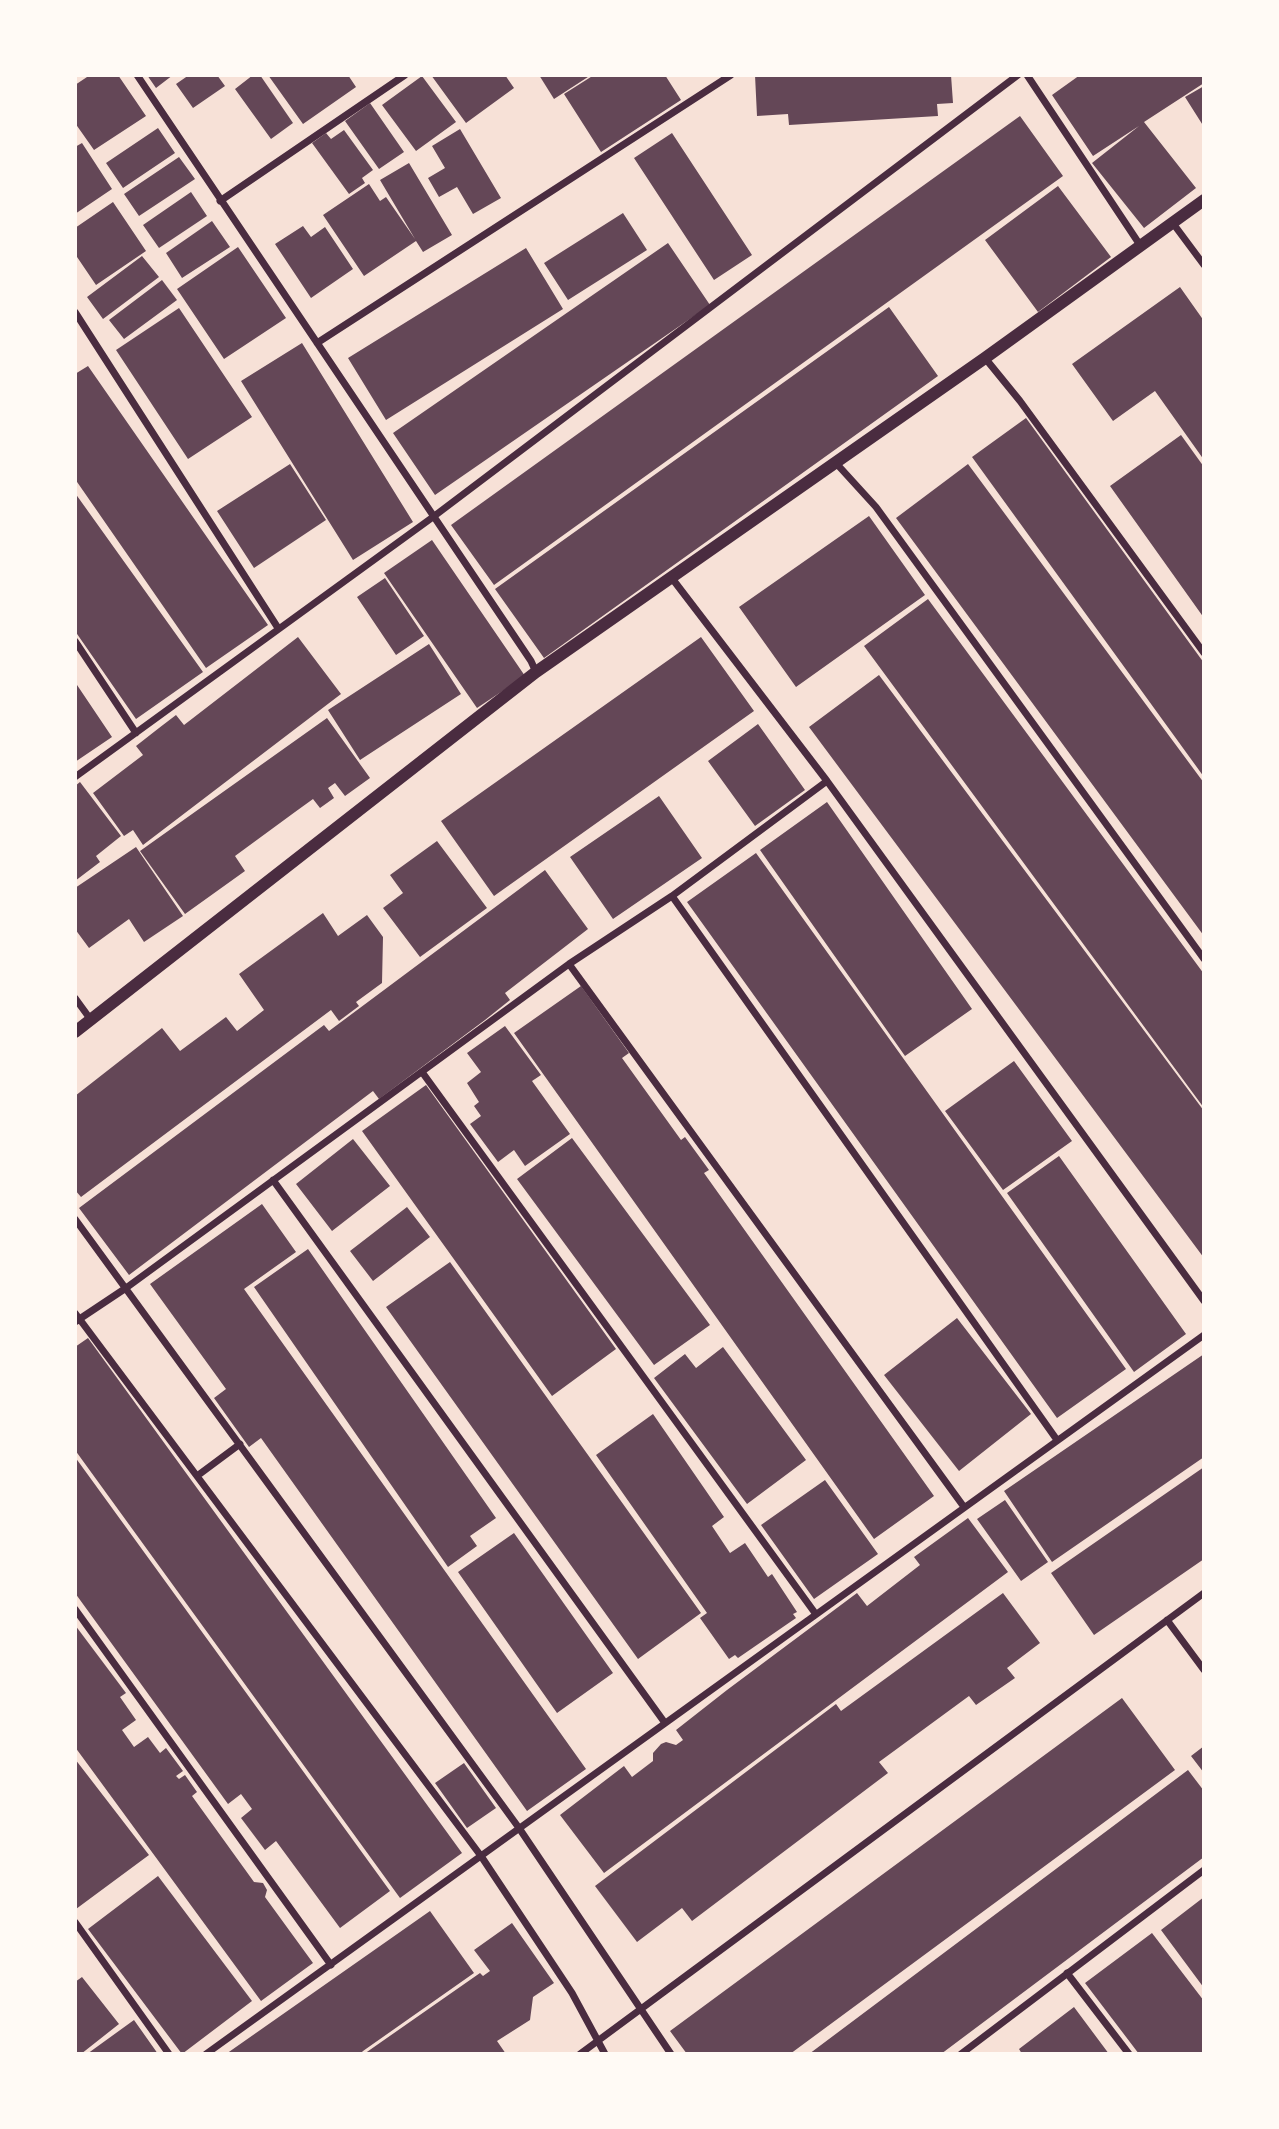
<!DOCTYPE html>
<html>
<head>
<meta charset="utf-8">
<style>
  body { margin:0 }
  #map { position:relative; width:1279px; height:2129px; overflow:hidden; background:#f7e1d7; font-family:"Varela Round",sans-serif }
  canvas { display:block }
  .frame { position:absolute; inset:0; border:77px solid #fffaf5; pointer-events:none }
</style>
</head>
<body>
<div id="map">
<canvas width="1279" height="2129"></canvas>
<div class="frame"></div>
</div>
<script>
const c = document.querySelector('canvas').getContext('2d');
c.lineJoin = 'round';
function fill(path, color) {
  c.fillStyle = color;
  c.fill(path, 'evenodd');
}
function strokePath(path, color, width, dash) {
  c.strokeStyle = color;
  c.lineWidth = width;
  c.lineCap = dash ? 'butt' : 'round';
  c.setLineDash(dash || []);
  c.stroke(path);
}
fill(new Path2D(`
  M90,75h28l28,41 -52,34 -19,-27v-38z
  M147,75h26l-17,13z
  M189,75h28l8,11 -32,22 -17,-24z
  M253,75h7l33,48 -22,16 -36,-50z
  M268,75h80l8,12 -53,37z
  M431,75h74l9,13 -48,35z
  M539,75h52l-37,24z
  M594,75h71l16,25 -80,52 -37,-58z
  M755,75h196l2,28 -16,1 1,12 -149,9 -1,-11 -31,2z
  M1080,75h124v8l-60,39 52,66 -52,40 -52,-65 47,-37 -46,30 -41,-61z
  M422,76l34,46 -40,29 -34,-46z
  M1204,86v41l-19,-30z
  M370,103l34,49 -25,17 -34,-48z
  M1020,116l43,60 -569,409 -43,-60z
  M158,128l17,25 -52,35 -17,-25z
  M460,129l41,69 -28,16 -16,-27 -18,10 -11,-19 17,-10 -13,-22z
  M344,130l29,40 -11,8 3,5 -16,11 -37,-51 14,-10 5,6z
  M672,133l80,122 -38,25 -80,-122z
  M82,143l30,46 -37,25v-67z
  M179,157l16,22 -56,37 -15,-22z
  M409,163l43,72 -29,17 -7,-11 -52,35 -41,-61 46,-31 11,17 6,-4 29,42 -35,-59z
  M1058,186l53,71 -73,55 -53,-72z
  M191,192l16,24 -48,32 -16,-23z
  M113,202l33,49 -50,34 -21,-31v-26z
  M623,213l24,37 -79,50 -24,-37z
  M212,221l18,26 -48,31 -16,-25z
  M303,226l8,11 14,-10 28,42 -42,29 -36,-54z
  M668,243l42,62 -275,190 -42,-62z
  M238,247l48,71 -62,41 -47,-70z
  M526,248l37,61 -177,111 -38,-62z
  M142,256l17,21 -56,42 -16,-22z
  M162,280l15,20 -53,39 -15,-19z
  M1180,287l24,34v139l-49,-69 -42,30 -41,-57z
  M889,307l49,69 -394,282 -49,-69z
  M179,308l73,109 -64,42 -72,-109z
  M302,343l111,179 -60,38 -112,-179z
  M88,366l180,259 -62,43 -131,-189v-105z
  M1026,418l178,245v114l-232,-320z
  M1181,435l23,32v151l-94,-132z
  M290,464l36,56 -72,48 -37,-57z
  M968,464l236,319v153l-308,-418z
  M75,493l128,179 -67,47 -61,-88z
  M869,516l56,79 -129,92 -57,-80z
  M432,540l93,136 -48,32 -93,-135z
  M385,578l39,58 -28,19 -39,-58z
  M928,599l276,375v134l-340,-462z
  M298,637l43,57 -198,151 -10,-15 -9,6 -31,-43 50,-38 -7,-9 23,-18 17,-13 8,10z
  M701,637l53,74 -260,185 -53,-75z
  M429,644l32,50 -101,66 -32,-50z
  M879,675l325,436v147l-395,-531z
  M75,682l37,55 -37,25z
  M327,718l43,60 -25,18 -10,-13 -7,5 6,10 -14,10 -7,-9 -18,13 -60,44 10,15 -60,43 -45,-63z
  M758,724l47,66 -50,36 -47,-65z
  M80,782l41,54 -25,20 4,6 -25,19v-95z
  M659,796l43,62 -89,61 -43,-62z
  M827,802l145,207 -67,47 -145,-206z
  M437,841l50,67 -67,49 -37,-49 20,-15 -13,-18z
  M136,847l47,69 -39,26 -15,-23 -40,29 -14,-19v-41z
  M756,853l370,516 -69,49 -370,-516z
  M545,870l43,59 -83,64 5,7 -25,20 -106,79 -6,-8 -244,184 -50,-67 245,-183 5,6z
  M323,913l15,23 29,-21 16,22 -1,46 -26,19 3,4 -20,15 -8,-11 -250,187 -6,-7v-94l87,-68 18,23 46,-34 11,14 27,-21 -25,-36z
  M581,986l48,67 -7,5 59,82 4,-3 24,33 -5,3 230,323 -60,43 -360,-506z
  M505,1026l36,49 -9,6 38,53 -45,32 -11,-16 -16,12 -28,-38 11,-8 -7,-10 5,-4 -12,-19 14,-11 -14,-19z
  M1014,1061l58,80 -69,49 -58,-79z
  M426,1085l190,264 -64,47 -190,-265z
  M572,1138l138,187 -56,40 -137,-186z
  M353,1139l37,47 -58,45 -36,-47z
  M1059,1156l127,178 -52,38 -127,-179z
  M262,1204l34,48 -52,37 342,480 -59,42 -266,-373 -12,9 -35,-49 12,-9 -76,-105z
  M407,1207l23,30 -57,44 -23,-30z
  M308,1249l188,269 -26,18 7,10 -29,21 -194,-280z
  M450,1262l251,351 -63,46 -252,-352z
  M957,1318l74,96 -72,57 -75,-96z
  M88,1338l374,515 -62,45 -325,-448v-103z
  M723,1347l83,113 -59,44 -93,-126 31,-24 11,14z
  M1204,1354v103l-152,105 -48,-71z
  M653,1414l71,103 -12,9 18,27 15,-10 23,34 4,-3 25,38 -4,2 3,4 -58,40 -3,-3 -6,4 -29,-41 7,-5 -111,-158z
  M75,1457l315,434 -50,37 -64,-87 -11,9 -24,-32 11,-9 -11,-15 -13,10 -153,-211z
  M1204,1467v92l-110,76 -43,-62z
  M825,1480l53,74 -64,45 -53,-74z
  M1005,1500l43,62 -27,19 -44,-62z
  M968,1518l40,54 -404,301 -44,-58 64,-49 8,11 21,-16v-8l8,-9 5,-2 10,3 7,-5 -7,-10 51,-40 130,-97 10,13 53,-41 -6,-8z
  M514,1533l99,140 -56,40 -99,-141z
  M1003,1593l37,50 -33,25 8,10 -39,27 -7,-9 -90,66 9,11 -196,148 -10,-13 -45,34 -42,-56 241,-182 5,7z
  M75,1625l51,68 -6,4 16,23 -14,10 12,17 14,-10 12,16 6,-5 17,23 -7,5 3,3 6,-4 12,17 -5,4 62,86 9,1 4,7 -2,7 48,66 -52,38 -186,-254z
  M1122,1698l53,72 -385,284h-103l-17,-23z
  M1204,1746v27l-13,-17z
  M75,1759l74,96 -73,54 -1,-2z
  M464,1763l32,45 -29,20 -32,-45z
  M1188,1770l16,21v66l-263,197h-132z
  M158,1876l94,125 -70,53 -94,-125z
  M1204,1897v91l-43,-58z
  M430,1911l44,62 -111,78 -3,3h-134z
  M512,1923l42,60 -21,14 -3,23 -33,21 9,13h-142l116,-81 3,3 7,-5 -16,-21z
  M1152,1933l52,68v53h-65l-54,-71z
  M82,1977l37,47 -38,30h-6v-72z
  M1074,2007l35,47h-87l-3,-5z
  M134,2020l24,34h-71z`), '#644757');
strokePath(new Path2D(`
  M137,75l394,586 5,11
  M1027,75l113,170
  M220,201l185,-126
  M1172,222l32,43
  M75,312l203,316
  M317,343l414,-268
  M985,358l35,43 184,252
  M835,462l41,45 328,452
  M671,577l156,204 377,520
  M75,641l61,92
  M75,777l358,-260 585,-442
  M672,896l385,544
  M569,964l395,543
  M75,998l16,22
  M422,1072l393,541
  M273,1180l392,543
  M75,1219l444,609 152,226
  M75,1313l406,543 91,137 33,61
  M75,1322l51,-34 443,-324 103,-68 155,-115
  M197,1476l43,-32
  M75,1609l256,356
  M1167,1620l37,50
  M75,1922l94,132
  M1067,1973l62,81
  M206,2054l998,-719
  M580,2054l624,-461
  M961,2054l243,-184`), '#4a2c40', 7);
strokePath(new Path2D(`
  M75,1032l461,-360 449,-314 219,-158`), '#4a2c40', 12);
</script>
</body>
</html>
